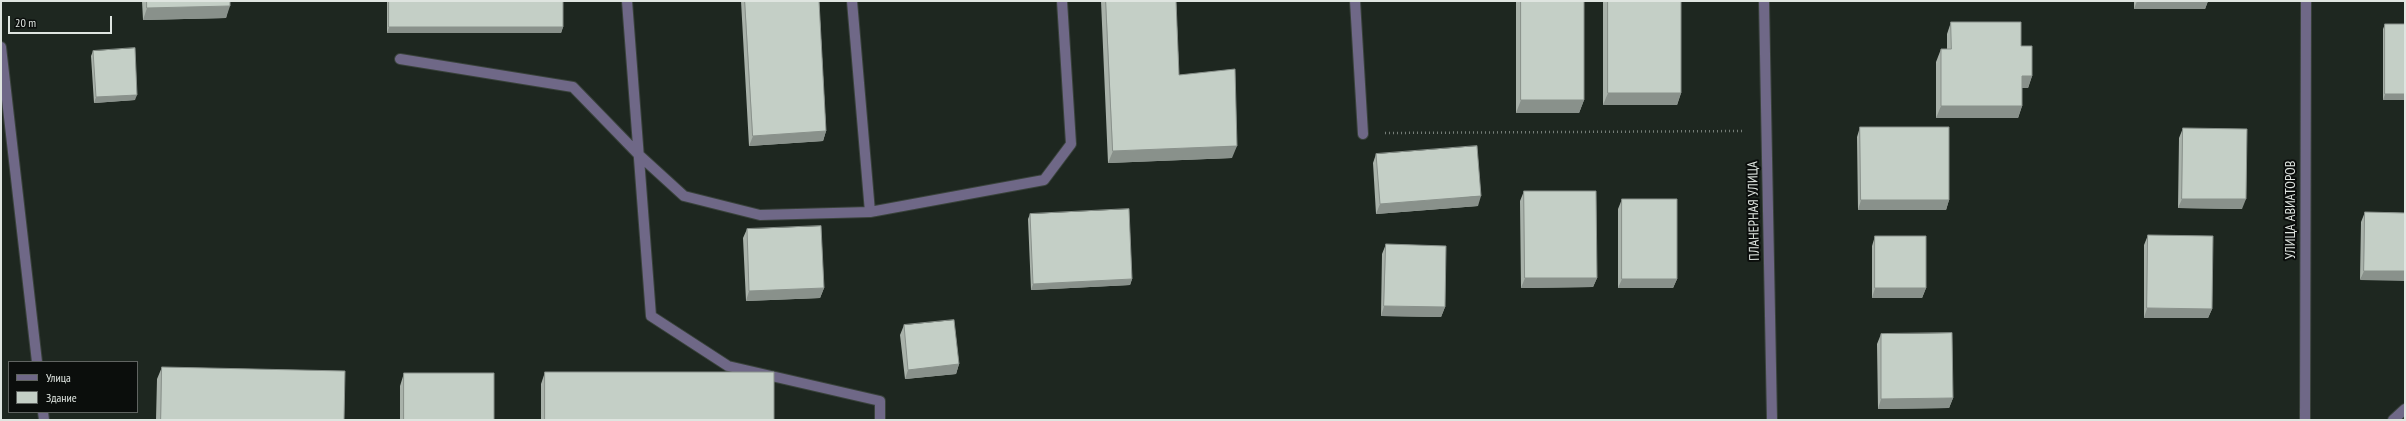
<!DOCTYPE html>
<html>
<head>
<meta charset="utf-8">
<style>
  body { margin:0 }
  #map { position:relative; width:2406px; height:421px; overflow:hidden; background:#1e2720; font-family:"PT Sans Narrow",sans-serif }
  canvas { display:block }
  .frame { position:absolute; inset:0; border:2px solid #dfe5e0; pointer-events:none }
  .legend { position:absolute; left:8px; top:361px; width:130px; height:52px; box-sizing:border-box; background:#0b0e0c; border:1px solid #606461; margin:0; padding:5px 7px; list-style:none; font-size:12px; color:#dfe5e0 }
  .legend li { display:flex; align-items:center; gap:8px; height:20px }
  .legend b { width:20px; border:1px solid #606461 }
  .scale { position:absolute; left:8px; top:16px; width:104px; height:18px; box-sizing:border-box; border:2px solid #dfe5e0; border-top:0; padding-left:5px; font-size:12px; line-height:14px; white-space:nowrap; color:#dfe5e0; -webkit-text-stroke:3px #0b0e0c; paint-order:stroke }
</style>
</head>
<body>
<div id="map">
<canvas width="2406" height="421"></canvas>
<div class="frame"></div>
<ul class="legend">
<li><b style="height:5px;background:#6f6887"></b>Улица</li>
<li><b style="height:11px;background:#c4cfc6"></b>Здание</li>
</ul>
<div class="scale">20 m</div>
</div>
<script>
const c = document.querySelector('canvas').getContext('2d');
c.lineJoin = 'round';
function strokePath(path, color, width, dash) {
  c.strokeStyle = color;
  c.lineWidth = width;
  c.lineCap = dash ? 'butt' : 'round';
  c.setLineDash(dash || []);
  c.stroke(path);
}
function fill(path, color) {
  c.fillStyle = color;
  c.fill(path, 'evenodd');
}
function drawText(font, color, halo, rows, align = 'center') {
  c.font = font + ' "PT Sans Narrow",sans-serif';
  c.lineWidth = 4;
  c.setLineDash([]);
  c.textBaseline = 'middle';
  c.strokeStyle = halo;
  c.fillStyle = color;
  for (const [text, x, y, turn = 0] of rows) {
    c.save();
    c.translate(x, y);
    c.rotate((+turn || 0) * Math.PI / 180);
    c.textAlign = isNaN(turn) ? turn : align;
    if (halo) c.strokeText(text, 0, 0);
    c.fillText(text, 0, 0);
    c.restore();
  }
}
const minor = new Path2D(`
  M627,1l24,315 77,50 152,35v19
  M852,1l18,211 174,-32 27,-36 -9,-143
  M1355,1l8,133
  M1764,1l8,419
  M1,47l36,315
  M400,59l173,28 66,68 45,41 76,19 110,-3
  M43,412l1,8
  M2305,420l1,-419
  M2393,420l12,-11`);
strokePath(minor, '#39423b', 12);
strokePath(new Path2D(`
  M1385,133l359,-2`), '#747c76', 2.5, [1, 3]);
strokePath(minor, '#6f6887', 10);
fill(new Path2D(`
  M142,1h88l-4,17 -83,2z
  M387,1h176v26l-2,6h-174z
  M741,1h78l7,130 -3,10 -74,5z
  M1101,1h75l3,74 53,83 -124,5z
  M1516,1h68v99l-5,13h-63z
  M1603,1h78v92l-4,12h-74z
  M2134,1h74l-3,8h-71z
  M1951,22l70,24 11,30 -4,12h-6v18l-4,12h-82v-56l5,-13h6v-15z
  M2385,24l20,76h-22v-71z
  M93,51l42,49 -41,3 -3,-47z
  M1860,127l89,73 -3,10h-88l-1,-73z
  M2183,128l59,81 -64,-1 1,-70z
  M1376,154l102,52 -102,8 -3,-51z
  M1524,191l73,87 -4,9 -72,1 -1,-87z
  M1622,199l55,80 -4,9h-55v-79z
  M2365,212l40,1 -45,67 1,-58z
  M1030,214l102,65 -2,6 -99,5 -3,-71z
  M747,229l77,59 -4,10 -74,3 -3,-63z
  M2148,235l64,74 -4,9h-64v-73z
  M1875,236l51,52 -4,10h-50v-52z
  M1386,244l59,63 -4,10 -60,-1 1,-62z
  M904,325l55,39 -3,10 -51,5 -5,-44z
  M1881,334l72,64 -4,10 -71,1 -1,-65z
  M162,367l182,53h-188l1,-41z
  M545,372l229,48h-233v-36z
  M404,373l90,47h-94v-34z`), '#a9b2aa');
fill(new Path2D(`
  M2137,1h71l-3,8h-71z
  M230,6l-4,12 -83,2 4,-12z
  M389,27h174l-2,6h-174z
  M2022,76h10l-4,12h-10z
  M1608,93h73l-4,12h-74z
  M2385,94h20v6h-22z
  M137,95l-2,5 -41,3 2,-6z
  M1521,100h63l-5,13h-63z
  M1941,106h81l-4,12h-82z
  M826,131l-3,10 -74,5 4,-10z
  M1237,146l-5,12 -124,5 5,-12z
  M1481,196l-3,10 -102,8 4,-10z
  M2182,199h64l-4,10 -64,-1z
  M1861,200h88l-3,10h-88z
  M2364,271h41v10l-45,-1z
  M1525,278h72l-4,9 -72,1z
  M1132,279l-2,6 -99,5 2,-6z
  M1622,279h55l-4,9h-55z
  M824,288l-4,10 -74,3 3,-10z
  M1875,288h51l-4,10h-50z
  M1384,306l61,1 -4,10 -60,-1z
  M2147,308l65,1 -4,9h-64z
  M959,364l-3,10 -51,5 3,-9z
  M1953,398l-4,10 -71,1 3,-10z`), '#89918b');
const building = new Path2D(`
  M147,1h83v5l-83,2z
  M389,1h174v26h-174z
  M745,1h74l7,130 -73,5z
  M1106,1h70l3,74 56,-6 2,77 -124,5z
  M1521,1h63v99h-63z
  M1608,1h73v92h-73z
  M1951,22h70v24h11v30h-10v30h-81v-57h10z
  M2385,24h20v70h-20z
  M135,48l2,47 -41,2 -3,-46z
  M1860,127h89v73h-88z
  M2183,128l64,1 -1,70h-64z
  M1477,146l4,50 -101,8 -4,-50z
  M1524,191h72l1,87h-72z
  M1622,199h55v80h-55z
  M1129,209l3,70 -99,5 -3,-70z
  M2365,212l40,1v58h-41z
  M821,226l3,62 -75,3 -2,-62z
  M2148,235l65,1 -1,73 -65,-1z
  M1875,236h51v52h-51z
  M1386,244l60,2 -1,61 -61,-1z
  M954,320l5,44 -51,6 -4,-45z
  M1952,333l1,65 -72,1v-65z
  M162,367l183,4 -1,49h-183z
  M545,372h229v48h-229z
  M404,373h90v47h-90z`);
fill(building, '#c4cfc6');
strokePath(building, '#89918b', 1);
drawText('14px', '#dfe5e0', '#0b0e0c', [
  ["УЛИЦА АВИАТОРОВ",2291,210,-90],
  ["ПЛАНЕРНАЯ УЛИЦА",1754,211,-91]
]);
</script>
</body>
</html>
